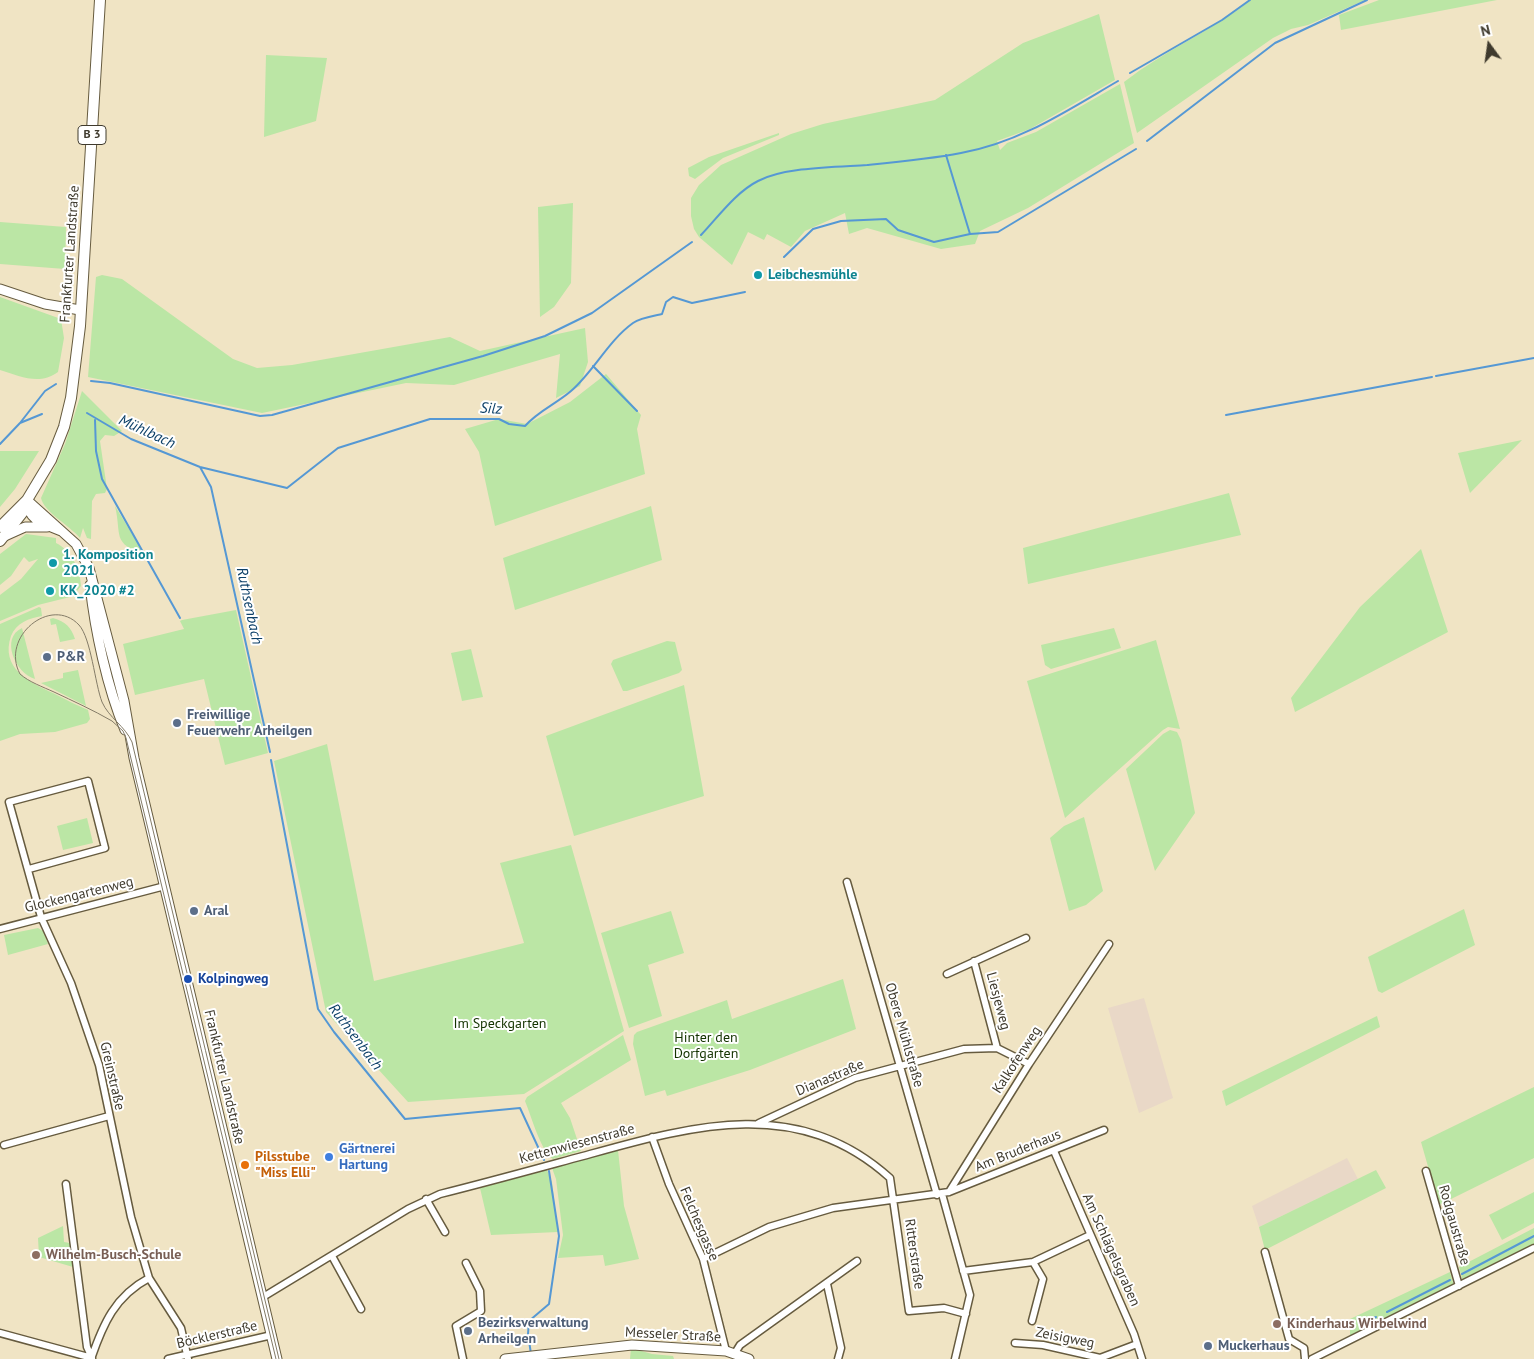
<!DOCTYPE html>
<html>
<head>
<meta charset="utf-8">
<style>
  body { margin:0 }
  #map { position:relative; width:1534px; height:1359px; overflow:hidden; background:#f0e4c4; font-family:"PT Sans",sans-serif }
  canvas { display:block }
  .north { position:absolute; left:1464px; top:20px; width:50px; height:50px; -webkit-text-stroke:4px #fff; paint-order:stroke; rotate:346deg; font-size:14px; font-weight:700; line-height:20px; text-align:center; color:#3f3a2d }
  .north::after { content:''; display:block; margin:auto; width:18px; height:22px; background:#3f3a2d; clip-path:polygon(50% 0,100% 100%,50% 72%,0 100%) }
</style>
</head>
<body>
<div id="map">
<canvas width="1534" height="1359"></canvas>
<div class="north">N</div>
</div>
<script>
const c = document.querySelector('canvas').getContext('2d');
c.lineJoin = 'round';
function fill(path, color) {
  c.fillStyle = color;
  c.fill(path, 'evenodd');
}
function strokePath(path, color, width, dash) {
  c.strokeStyle = color;
  c.lineWidth = width;
  c.lineCap = dash ? 'butt' : 'round';
  c.setLineDash(dash || []);
  c.stroke(path);
}
function drawText(font, color, halo, rows, align = 'center') {
  c.font = font + ' "PT Sans",sans-serif';
  c.lineWidth = 4;
  c.setLineDash([]);
  c.textBaseline = 'middle';
  c.strokeStyle = halo;
  c.fillStyle = color;
  for (const [text, x, y, turn = 0] of rows) {
    c.save();
    c.translate(x, y);
    c.rotate((+turn || 0) * Math.PI / 180);
    c.textAlign = isNaN(turn) ? turn : align;
    if (halo) c.strokeText(text, 0, 0);
    c.fillText(text, 0, 0);
    c.restore();
  }
}
fill(new Path2D(`
  M1144,998l29,100 -34,15 -31,-105z
  M1347,1158l11,21 -99,48 -7,-21z`), '#e9d8c7');
fill(new Path2D(`
  M1251,0h114l-57,25 -17,4 -18,9 -136,95 -13,-51c40,-31 87,-51 127,-82z
  M1379,0h118l-156,30 -2,-15z
  M1099,14l16,66 -85,49 -33,12 3,9 7,-7 29,-11 84,-48 14,59 -106,65 -48,23 -5,13 -34,5 -74,-21 -18,6 -4,-21 -40,18 -14,16 -24,-13 -3,6 -16,-8 -16,33 -33,-28 -5,-8 -3,-13v-18l8,-13 22,-20 70,-31 32,-10 112,-24 88,-57z
  M266,55l61,3 -11,63 -52,16z
  M779,133v2l-56,23 -28,21 -6,-3 -1,-8 21,-11z
  M573,203l-2,80 -17,24 -14,10 -2,-110z
  M0,222l66,5 -1,42 -65,-5z
  M102,275l20,4 111,80 24,9 35,-3 158,-28 30,14 105,-23 3,34 -8,24 -24,12 4,-44 -106,31 -48,-2 -144,30 -174,-36 8,-100z
  M0,297l61,22 3,19 -6,34c-19,14 -38,4 -58,-2z
  M606,374l35,41 -4,14 8,45 -150,52 -16,-74 -14,-23 34,-10 28,5 43,-22z
  M82,391l40,40 -8,5 -9,-1 -5,6 7,48 -2,4 -9,1 -4,7 -1,38 -4,-1 -4,-10 -3,10c-11,-13 -36,-26 -39,-40l24,-54z
  M1522,440l-52,53 -12,-40z
  M0,451h39l-24,38 -15,18z
  M1229,493l12,42 -213,49 -5,-36z
  M115,506l30,49c-34,-12 -23,-20 -30,-49z
  M651,506l11,54 -147,50 -12,-52z
  M26,534l30,4v5c16,8 24,26 25,43l-4,5 1,4 -40,10 -38,16v-26l21,-16 17,-20 -9,3 -5,-5 -13,19 -11,9v-31z
  M1421,549l27,83 -153,80 -4,-14 69,-91z
  M39,607l2,1 1,8c-13,2 -26,7 -31,20 -11,32 18,46 42,57 12,6 23,12 35,17l2,9 -3,4 -32,9 -35,2 -20,7v-117z
  M236,610l32,143 -43,12 -21,-86 -69,16 -12,-51 61,-15 -4,-8 2,-1z
  M53,618c13,4 18,9 22,21l-15,3 -4,-18 -5,1 -1,-6z
  M22,628l13,51c-20,-6 -35,-41 -13,-51z
  M1114,628l7,20 -70,21 -6,-4 -4,-20z
  M1156,640l24,89 -12,-2 -5,3 -98,88 -38,-137z
  M667,641l8,1 7,28 -3,3 -52,18h-4l-12,-27 2,-4z
  M471,649l12,48 -21,4 -11,-48z
  M78,670l8,36 -45,-23 22,-5v-5z
  M684,685l20,111 -130,40 -28,-100z
  M1170,730l7,2 4,8 14,73 -40,58 -29,-102 37,-35z
  M327,744l47,237 150,-38 -24,-80 71,-18 53,186 -100,63 -116,8 -82,-90 -52,-251z
  M1084,817l19,74 -17,14 -17,6 -19,-73 14,-12z
  M87,818l6,25 -30,7 -6,-24z
  M1464,909l11,36 -93,48 -4,-2 -10,-34z
  M671,911l13,42 -36,12 14,51 -33,12 -28,-95z
  M38,928l5,3 5,13 -40,11 -4,-20z
  M843,979l13,50 -106,41 -83,26 -2,-6 -20,6 -12,-52 1,-9 3,-3 90,-32 5,19z
  M1377,1016l3,11 -154,79 -4,-15z
  M623,1035l8,25 -70,43 9,15 11,33 -28,8c-12,-7 -22,-44 -28,-58l2,-4z
  M1534,1087v71l-95,47 -18,-63z
  M618,1150l6,56 15,53 -34,7 -2,-11 -45,3 5,-23 -7,-56 -4,-11z
  M547,1170l5,12 6,50 -67,3 -11,-47z
  M1376,1170l10,18 -121,62 -6,-23z
  M1534,1192v31l-32,17 -13,-25z
  M63,1226l1,16 6,1 3,24 -34,-10 -1,-19z
  M1534,1228v16l-71,38 -4,-15z
  M1450,1272l4,14 -104,51v-18z
  M631,1348l21,6 21,2 1,3h-44z`), '#bbe6a5');
strokePath(new Path2D(`
  M1130,73l92,-53 28,-20
  M1147,141l128,-98 92,-43
  M946,155l24,79
  M701,235c17,-18 35,-43 57,-54 27,-14 78,-14 109,-16 31,-3 63,-6 94,-12 58,-10 107,-43 157,-72
  M784,257l29,-28 28,-8 45,-2 12,11 36,12 36,-8 28,-2 138,-83
  M593,366l44,45
  M1436,376l98,-18
  M91,381l19,2 150,33 12,-1 211,-59 62,-20 47,-23 100,-71
  M87,413l44,26 69,28 87,21 51,-40 92,-29h69l10,5 16,2c13,-15 31,-22 46,-35 23,-20 37,-50 62,-68 7,-5 20,-7 29,-9l4,-12 7,-5 19,6 53,-11
  M1226,415l206,-38
  M95,420l1,31 6,28 78,139
  M20,423l25,-32 11,-7
  M0,444l20,-21 22,-9
  M200,467l11,20 59,265
  M271,760l47,249 16,23 71,87 115,-11 24,52
  M1462,1274l72,-38
  M1387,1312l63,-32
  M1361,1324l15,-7
  M531,1354l-3,-20 1,-13 20,-17 10,-68 -10,-65`), '#5598d4', 2);
const street = new Path2D(`
  M29,869l76,-21 -17,-67 -79,21 32,115 30,66 28,82 32,152 18,61 32,50 7,31
  M847,882l90,313
  M0,929l165,-43
  M974,961l23,87
  M947,974l79,-36
  M759,1123l96,-45 109,-29 33,-1 32,16
  M652,1137l17,47 34,75 23,92
  M4,1145l105,-29
  M1054,1151l80,183 8,25
  M1426,1171l33,115
  M66,1184l21,163 5,11
  M949,1192l80,-128 80,-120
  M942,1194l28,101 -15,64
  M426,1199l19,33
  M1265,1252l24,87 15,9 1,11
  M332,1256l29,53
  M703,1259l66,-32 64,-19 116,-16 155,-62
  M963,1271l70,-9 57,-27
  M827,1284l14,64 -3,11
  M263,1297l145,-88 32,-15c48,-12 95,-25 143,-38 108,-30 214,-62 307,22l19,133 35,-3 22,6
  M1032,1321l11,-42 -10,-17
  M0,1333l92,25
  M1015,1343l28,2 57,13 37,-14
  M735,1353l5,-8 117,-84
  M91,1359c12,-35 24,-63 58,-81
  M168,1359l104,-24
  M463,1359l-7,-33 25,-15 -1,-20 -14,-28
  M1312,1359l222,-111`);
const secondary = new Path2D(`
  M0,289l45,15 35,6
  M27,500l49,44 13,24 35,133 10,57 143,601
  M27,501c1,20 18,23 34,30
  M5,536l20,-9h22
  M90,585c5,46 17,102 35,145
  M505,1359l127,-14 94,6 23,8`);
const primary = new Path2D(`
  M0,527l27,-27
  M0,541l23,-29 4,-12 24,-40 13,-33 7,-29 9,-72 20,-326`);
strokePath(street, '#665b3f', 9);
strokePath(secondary, '#665b3f', 11);
strokePath(primary, '#665b3f', 12);
strokePath(street, '#fff', 6);
strokePath(secondary, '#fff', 9);
strokePath(primary, '#fff', 10);
strokePath(new Path2D(`
  M276,1359l-150,-621 -3,-7 -11,-10c-19,-11 -39,-20 -58,-29 -11,-5 -25,-10 -34,-18 -20,-37 31,-79 59,-49 12,13 16,59 23,77 7,16 23,24 30,40l147,617`), '#837b67', 1);
for (const [x, y, r, color] of [
  [758,275,5,"#0f9aa8"],
  [53,563,5,"#0f9aa8"],
  [50,591,5,"#0f9aa8"],
  [47,657,5,"#5c6f8a"],
  [177,723,5,"#5c6f8a"],
  [194,911,5,"#5c6f8a"],
  [188,979,5,"#1a4fb4"],
  [329,1157,5,"#3f7fe0"],
  [245,1165,5,"#e8710a"],
  [36,1255,5,"#8d6e63"],
  [1277,1324,5,"#8d6e63"],
  [468,1331,5,"#5c6f8a"],
  [1208,1346,5,"#5c6f8a"]
]) {
  const dot = new Path2D();
  dot.arc(x, y, r, 0, 2 * Math.PI);
  c.fillStyle = color;
  c.fill(dot);
  strokePath(dot, '#fff', 2);
}
for (const [x, y, w] of [
  [92,135,28]
]) {
  const box = new Path2D();
  box.roundRect(x - w / 2, y - 9.5, w, 19, 4);
  c.fillStyle = '#fff';
  c.fill(box);
  strokePath(box, '#3f3a2d', 1);
}
drawText('bold 12px', '#3f3a2d', null, [
  ["B 3",92,135]
]);
drawText('14px', '#3f3a2d', '#fff', [
  ["Frankfurter Landstraße",70,254,-86],
  ["Glockengartenweg",79,895,-14],
  ["Liesjeweg",998,1001,75],
  ["Obere Mühlstraße",904,1035,74],
  ["Kalkofenweg",1017,1060,-57],
  ["Greinstraße",112,1076,77],
  ["Frankfurter Landstraße",224,1077,77],
  ["Dianastraße",830,1078,-23],
  ["Kettenwiesenstraße",577,1144,-15],
  ["Am Bruderhaus",1018,1151,-22],
  ["Felchesgasse",699,1224,67],
  ["Rodgaustraße",1454,1225,74],
  ["Am Schlägelsgraben",1111,1250,66],
  ["Ritterstraße",914,1254,82],
  ["Böcklerstraße",217,1335,-13],
  ["Messeler Straße",673,1335,3],
  ["Zeisigweg",1065,1338,11]
]);
drawText('bold 14px', '#0d838f', '#fff', [
  ["Leibchesmühle",768,275],
  ["1. Komposition",63,555],
  ["2021",63,571],
  ["KK_2020 #2",60,591]
], 'left');
drawText('bold 14px', '#4e5e75', '#fff', [
  ["P&R",57,657],
  ["Freiwillige",187,715],
  ["Feuerwehr Arheilgen",187,731],
  ["Aral",204,911],
  ["Bezirksverwaltung",478,1323],
  ["Arheilgen",478,1339],
  ["Muckerhaus",1218,1346]
], 'left');
drawText('bold 14px', '#164399', '#fff', [
  ["Kolpingweg",198,979]
], 'left');
drawText('14px', '#143300', '#fff', [
  ["Im Speckgarten",500,1024],
  ["Hinter den",706,1038],
  ["Dorfgärten",706,1054]
]);
drawText('bold 14px', '#366cbe', '#fff', [
  ["Gärtnerei",339,1149],
  ["Hartung",339,1165]
], 'left');
drawText('bold 14px', '#c56008', '#fff', [
  ["Pilsstube",255,1157],
  ["\"Miss Elli\"",255,1173]
], 'left');
drawText('bold 14px', '#785e54', '#fff', [
  ["Wilhelm-Busch-Schule",46,1255],
  ["Kinderhaus Wirbelwind",1287,1324]
], 'left');
drawText('italic 15px', '#0d4068', '#fff', [
  ["Silz",491,409,4],
  ["Mühlbach",147,432,25],
  ["Ruthsenbach",249,606,78],
  ["Ruthsenbach",355,1037,53]
]);
</script>
</body>
</html>
